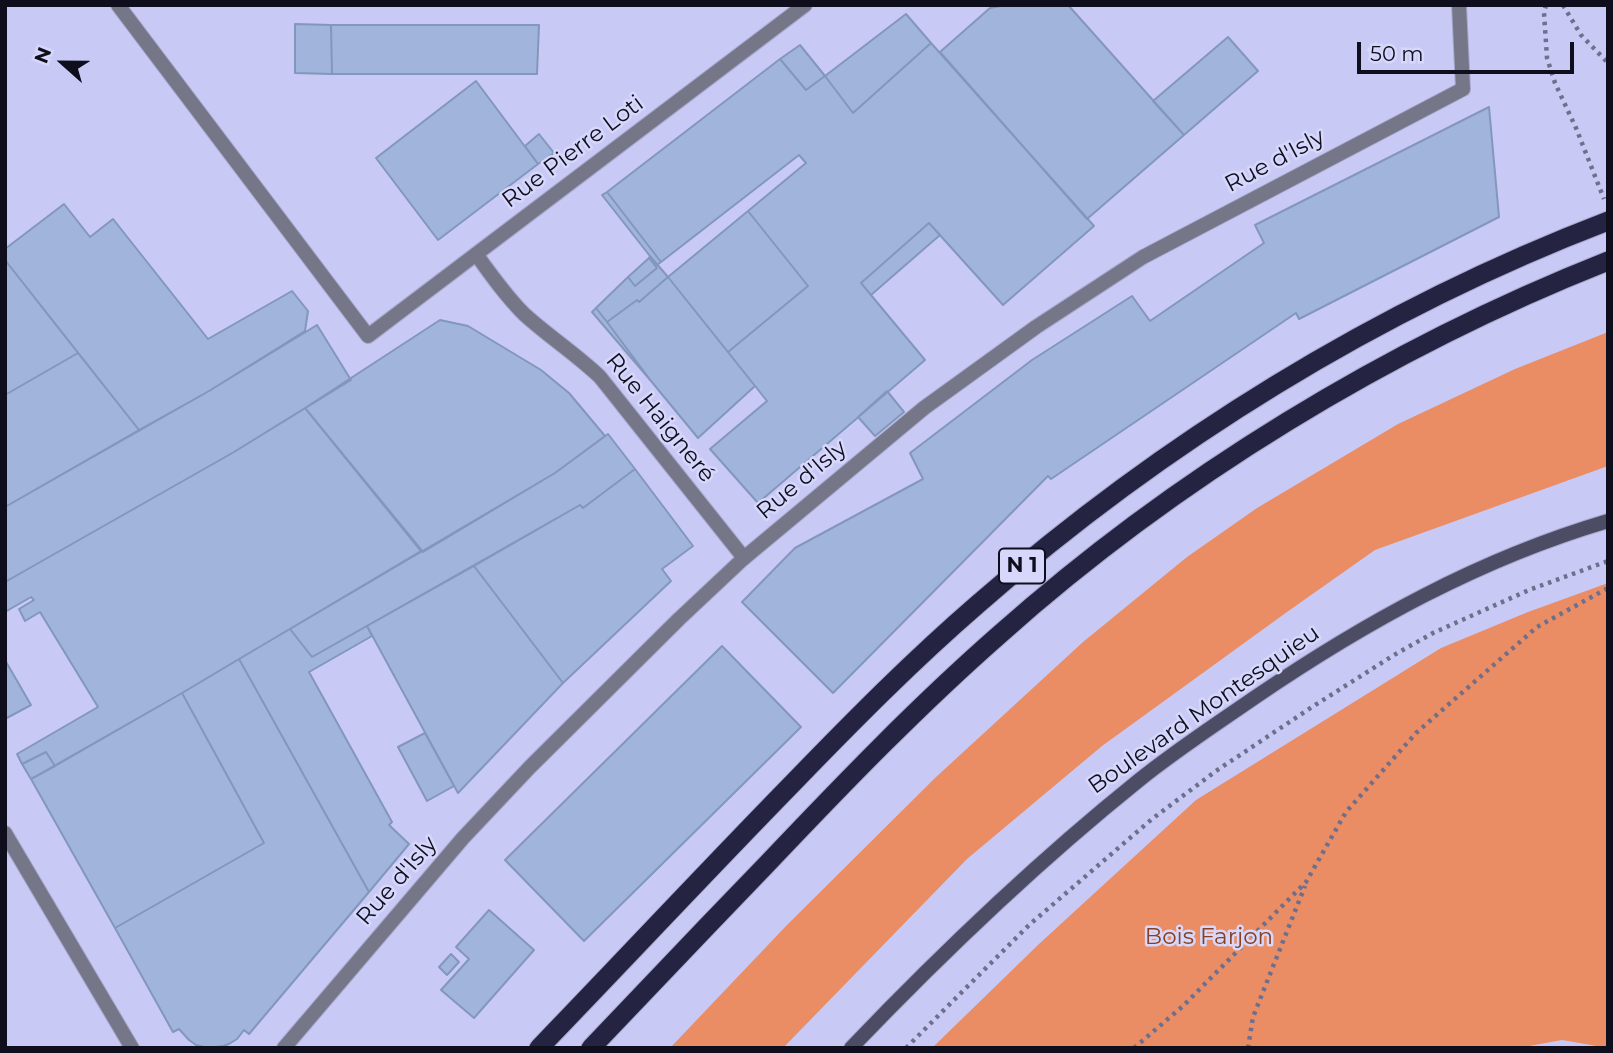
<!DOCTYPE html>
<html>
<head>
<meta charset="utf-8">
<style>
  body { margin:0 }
  #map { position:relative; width:1613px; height:1053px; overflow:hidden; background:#c8caf5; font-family:Montserrat,sans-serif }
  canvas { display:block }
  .frame { position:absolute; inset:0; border:7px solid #0e0e1d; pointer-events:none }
  .north { position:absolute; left:28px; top:28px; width:70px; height:70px; -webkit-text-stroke:5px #d6d7fb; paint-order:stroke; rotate:291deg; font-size:19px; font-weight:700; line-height:28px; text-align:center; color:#0e0e1d }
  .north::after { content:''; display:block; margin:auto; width:24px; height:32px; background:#0e0e1d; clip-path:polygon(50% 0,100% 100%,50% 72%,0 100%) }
  .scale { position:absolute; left:1357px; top:42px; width:217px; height:32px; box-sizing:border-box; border:4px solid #0e0e1d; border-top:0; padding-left:9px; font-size:21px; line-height:24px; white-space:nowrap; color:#0e0e1d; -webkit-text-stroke:5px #d6d7fb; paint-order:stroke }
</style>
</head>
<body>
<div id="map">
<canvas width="1613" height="1053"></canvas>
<div class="frame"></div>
<div class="north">N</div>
<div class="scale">50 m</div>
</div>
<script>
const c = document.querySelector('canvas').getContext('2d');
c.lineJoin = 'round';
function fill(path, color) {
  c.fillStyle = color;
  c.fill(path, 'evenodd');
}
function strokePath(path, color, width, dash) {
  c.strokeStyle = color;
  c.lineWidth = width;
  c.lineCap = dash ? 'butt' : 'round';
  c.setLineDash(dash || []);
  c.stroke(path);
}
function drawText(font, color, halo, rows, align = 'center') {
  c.font = font + ' Montserrat,sans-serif';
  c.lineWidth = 5;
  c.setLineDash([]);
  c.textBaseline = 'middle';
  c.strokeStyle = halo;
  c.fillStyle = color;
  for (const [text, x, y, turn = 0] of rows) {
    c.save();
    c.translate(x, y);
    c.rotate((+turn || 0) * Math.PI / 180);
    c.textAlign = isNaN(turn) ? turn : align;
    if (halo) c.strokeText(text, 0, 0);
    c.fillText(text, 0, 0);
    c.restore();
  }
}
fill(new Path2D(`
  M1608,332v134l-233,84 -88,62 -185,134 -135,113 -184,189h-113l116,-122 149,-148 148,-136 104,-85 70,-49 141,-84 117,-55z
  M1608,583v465l-46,-8 -44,8h-586l107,-104 157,-144 245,-152 87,-36z`), '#ea8d65');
const building = new Path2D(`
  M1006,5h62l116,130 -97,84 -147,-167 50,-44z
  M906,14l25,29 -78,70 -28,-37z
  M295,24l36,1 1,49 -37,-1z
  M331,25h208l-2,49h-205z
  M1228,37l30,34 -74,64 -31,-34z
  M931,43l163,183 -91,79 -74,-82 -68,60 64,77 -167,143 -48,-54 57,-48 -39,-49 80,-66 -60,-75 58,-48 -7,-8 -138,107 -54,-70 173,-133 26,31 19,-14 28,37z
  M800,45l25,31 -19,14 -26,-31z
  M476,81l62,83 -100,76 -62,-82z
  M1489,107l10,110 -200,102 -3,-6 -245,166 -3,-3 -215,217 -91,-91 53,-54 128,-69 -13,-26 122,-93 100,-64 18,25 114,-78 -9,-18z
  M539,134l15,19 -16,11 -13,-18z
  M607,192l54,70 -4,3 -55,-70z
  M64,204l26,33 23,-18 95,120 84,-48 16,20 -3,20 -96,60 -70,39 -134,-170v-11z
  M748,211l60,75 -80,66 -60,-75z
  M929,223l11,12 -69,60 -10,-12z
  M650,256l18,21 -29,25 -2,-2 -30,22 -11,-14 32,-31 7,9 22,-18 -8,-10z
  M649,258l8,10 -22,18 -7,-9z
  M5,260l73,93 -73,42z
  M668,277l87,109 -57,52 -47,-57 -44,-59 30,-22 2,2z
  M596,308l11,14 44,59 -59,-69z
  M440,320l28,6 73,44 28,23 36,43 -50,37 -132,79 -118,-144z
  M317,325l34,55 -117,72 -229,130v-75l204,-116z
  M78,353l61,77 -134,77v-112z
  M887,391l17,21 -29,24 -17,-19z
  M305,408l116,143 -239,142 -127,73 -9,-14 -24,12 -5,-10 81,-47 -58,-95 -15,9 -6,-12 15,-9 -3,-3 -26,15v-30l229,-130z
  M608,434l27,35 -52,39 -3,-3 -268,152 -22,-28 265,-156z
  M635,469l58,77 -31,23 9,12 -108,102 -89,-117 106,-61 3,3z
  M474,566l89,117 -105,110 -91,-167z
  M367,626l5,10 -63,36 83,150 -3,3 20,19 -40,48 -130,-233 51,-30 22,28z
  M722,646l79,81 -217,214 -79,-81z
  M239,659l130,233 -120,142 -5,-4 -7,9 -8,5 -6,2 -15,2 -12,-3 -7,-5 -10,-11 -6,3 -58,-104 149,-85 -82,-150z
  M5,660l26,45 -26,14z
  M182,693l82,150 -149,85 -84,-149z
  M425,733l29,53 -27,15 -29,-54z
  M46,752l9,14 -24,13 -9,-15z
  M489,910l45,40 -60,68 -33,-28 28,-31 -13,-12z
  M451,954l8,8 -12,13 -8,-8z`);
fill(building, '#a1b5dc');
strokePath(building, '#8396bb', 2);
const service = new Path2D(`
  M118,5l250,331 437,-331
  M476,254c15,21 30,42 48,60 24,22 52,40 76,63l144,181`);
const minor = new Path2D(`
  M5,833l127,215
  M284,1048l179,-210 67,-71 149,-148 65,-61 180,-150 112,-81 107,-70 320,-168 -4,-84`);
const secondary = new Path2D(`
  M851,1048c91,-95 185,-185 287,-267 37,-30 77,-56 116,-83 110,-75 225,-139 354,-177`);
const trunk = new Path2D(`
  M539,1048c84,-87 167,-176 252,-263 60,-62 121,-124 187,-181 185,-162 400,-295 630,-383
  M591,1048c58,-61 117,-123 176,-184 75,-79 150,-157 232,-229 176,-157 389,-287 609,-374`);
strokePath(service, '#a7a8ce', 16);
strokePath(minor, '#a7a8ce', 16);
strokePath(secondary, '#a7a8ce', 16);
strokePath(trunk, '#a7a8ce', 21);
strokePath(new Path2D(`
  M1546,5l-2,8 3,45 8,25 21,45 28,71
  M1563,5l18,30 27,28
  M906,1048l123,-123 123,-106 64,-48 96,-64 82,-52 39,-22 96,-43 79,-29
  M1134,1048l49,-42 123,-124 40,-70 70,-79 121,-106 71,-39
  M1248,1048l5,-31 52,-131`), '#6e6f8c', 4.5, [3.5, 5]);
strokePath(service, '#757687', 14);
strokePath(minor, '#757687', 14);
strokePath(secondary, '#4c4c65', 14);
strokePath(trunk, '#242342', 19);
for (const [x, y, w] of [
  [1022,566,46]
]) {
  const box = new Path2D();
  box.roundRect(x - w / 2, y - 17.5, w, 35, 5);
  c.fillStyle = '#d6d7fb';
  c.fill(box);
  strokePath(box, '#0e0e1d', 2);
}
drawText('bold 21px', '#0e0e1d', null, [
  ["N 1",1022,566]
]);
drawText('23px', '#0e0e1d', '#d6d7fb', [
  ["Rue Pierre Loti",573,152,-37],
  ["Rue d'Isly",1275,161,-28],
  ["Rue Haigneré",660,418,51],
  ["Rue d'Isly",802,480,-40],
  ["Boulevard Montesquieu",1204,710,-35],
  ["Rue d'Isly",397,881,-49]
]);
drawText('23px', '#854121', '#d6d7fb', [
  ["Bois Farjon",1209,937]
]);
</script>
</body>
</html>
